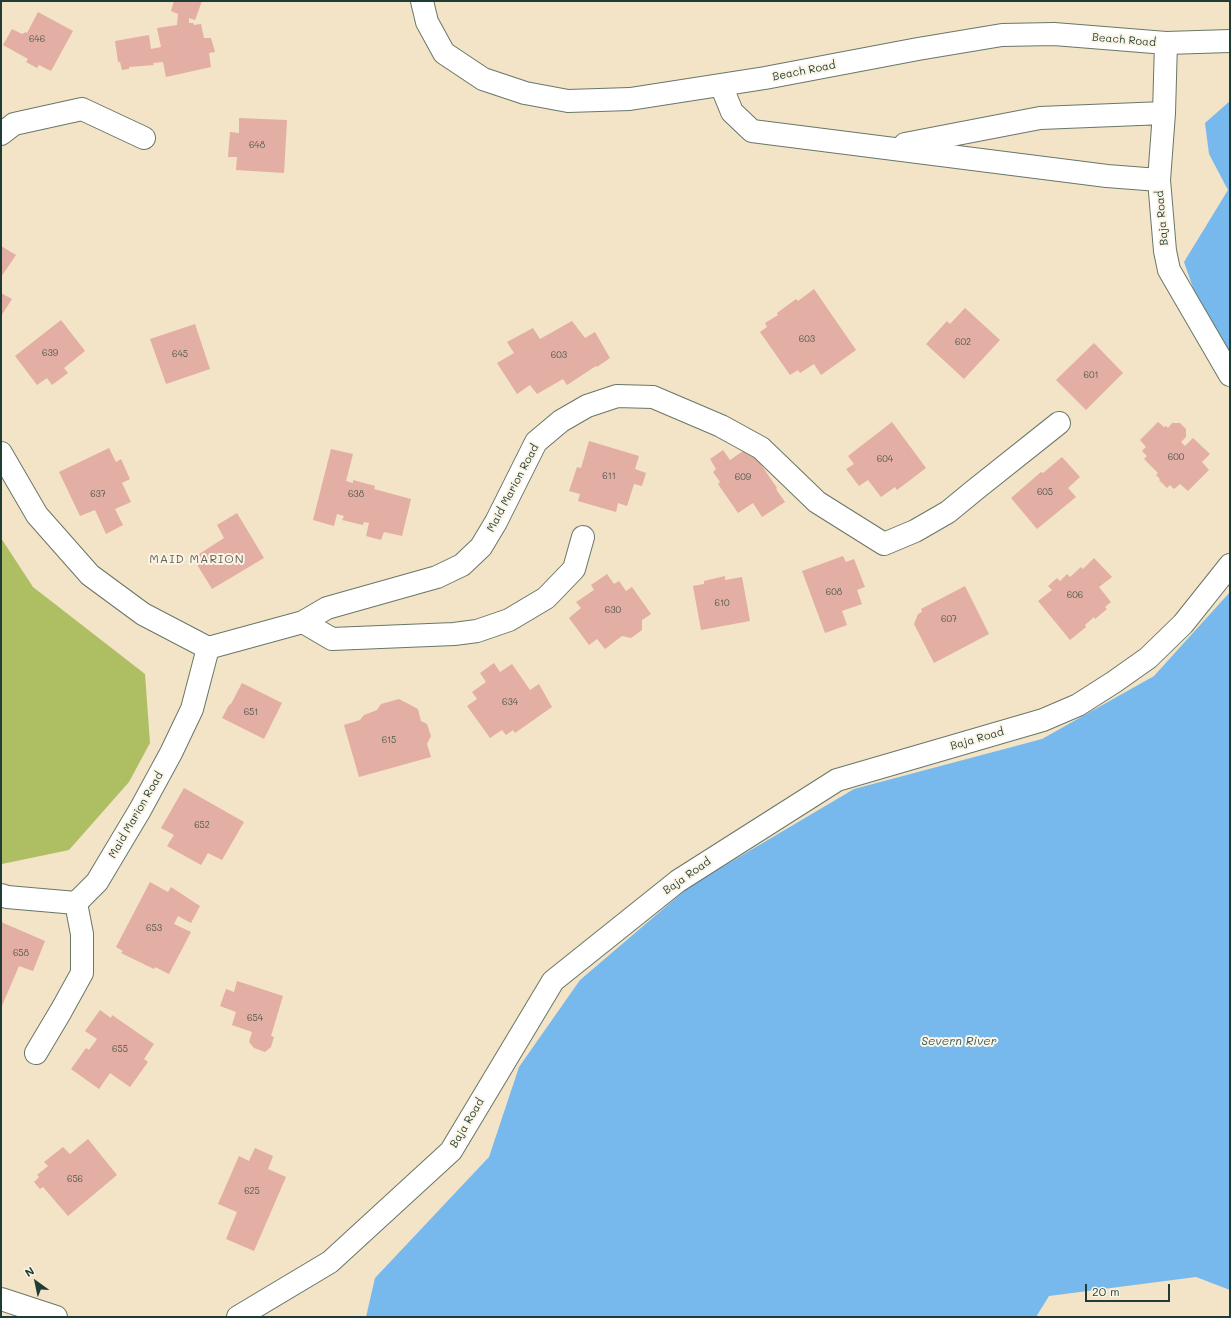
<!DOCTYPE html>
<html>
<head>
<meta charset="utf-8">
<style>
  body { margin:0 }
  #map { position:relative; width:1231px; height:1318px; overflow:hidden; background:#f3e3c7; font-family:Mali,sans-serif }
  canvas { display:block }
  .frame { position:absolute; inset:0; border:2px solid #1f3d34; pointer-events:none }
  .north { position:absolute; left:16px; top:1262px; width:40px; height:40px; -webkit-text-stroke:3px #fcf5e5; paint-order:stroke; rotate:327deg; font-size:11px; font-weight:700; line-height:16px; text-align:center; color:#1f3d34 }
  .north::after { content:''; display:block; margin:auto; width:14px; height:18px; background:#1f3d34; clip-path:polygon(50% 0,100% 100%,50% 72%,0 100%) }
  .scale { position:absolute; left:1085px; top:1284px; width:85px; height:18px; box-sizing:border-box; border:2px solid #1f3d34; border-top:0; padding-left:5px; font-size:12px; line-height:14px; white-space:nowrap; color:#1f3d34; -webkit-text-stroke:3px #fcf5e5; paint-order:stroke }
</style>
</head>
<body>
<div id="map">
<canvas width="1231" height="1318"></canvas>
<div class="frame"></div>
<div class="north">N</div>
<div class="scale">20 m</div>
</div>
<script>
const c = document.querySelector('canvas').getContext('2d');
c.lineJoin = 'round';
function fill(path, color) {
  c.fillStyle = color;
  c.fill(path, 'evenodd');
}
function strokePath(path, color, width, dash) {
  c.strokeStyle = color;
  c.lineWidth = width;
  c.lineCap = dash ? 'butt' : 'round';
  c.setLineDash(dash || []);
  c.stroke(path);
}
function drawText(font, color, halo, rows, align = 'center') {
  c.font = font + ' Mali,sans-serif';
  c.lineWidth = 4;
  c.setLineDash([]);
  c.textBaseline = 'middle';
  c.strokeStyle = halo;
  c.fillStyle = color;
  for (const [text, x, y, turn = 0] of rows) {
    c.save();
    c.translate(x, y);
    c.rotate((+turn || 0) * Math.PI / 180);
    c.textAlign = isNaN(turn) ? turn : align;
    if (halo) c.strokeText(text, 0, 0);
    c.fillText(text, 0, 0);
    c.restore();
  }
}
fill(new Path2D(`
  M1,538l32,49 112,87 5,69 -21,39 -60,68 -67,14z`), '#aebf63');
fill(new Path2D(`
  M1230,101v254l-33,-56 -13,-37 44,-72 -19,-36 -4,-31z
  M1230,592v698l-34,-13 -147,19 -13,21h-670l9,-39 114,-121 30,-90 61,-87 110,-94 164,-97 188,-50 112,-63z`), '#77b9ec');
fill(new Path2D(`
  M174,1h28l-7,19 -6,-2v5h4l1,2 7,-1 3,14h7l4,14 -6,1 2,14 -45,10 -3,-15 -10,1 1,2 -25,2v2l-7,1 -2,-8h-2l-3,-21 34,-6 2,14 10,-2 -4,-19 20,-3 1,-11 -7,-3z
  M38,12l35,19 -22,40 -12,-6 -2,3 -11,-6 2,-3 -25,-14 9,-16 10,5 4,-2 1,1z
  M239,118l48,2 -3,53 -48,-3 1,-13h-9l2,-25 9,1z
  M1,246l15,9 -15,22z
  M814,289l42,61 -35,25 -7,-11 -14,9 -2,-3 -8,5 -30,-43 7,-5 -2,-4 13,-8 -1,-2 19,-14 2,2z
  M1,293l11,6 -11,17z
  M965,308l35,32 -36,39 -38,-35 21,-23 3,3z
  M61,320l24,31 -21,17 4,5 -16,12 -5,-7 -10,7 -22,-29z
  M572,321l13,17 10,-6 15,26 -13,9 -1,-1 -29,19 -4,-6 -26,15 -7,-9 -13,9 -20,-31 17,-10 -7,-11 26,-14 7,11z
  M195,324l15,45 -44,15 -16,-45z
  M1094,343l29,30 -37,37 -30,-30z
  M892,422l34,46 -29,22 -2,-3 -14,10 -13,-17 -9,6 -13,-17 8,-5 -6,-8z
  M1158,422l6,5 2,-1 2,2 4,-5h8l6,6v8l-5,5 4,4 8,-8 17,16 -8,8 7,8 -21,21 -8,-7 -6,5 -4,-4 -3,3 -8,-8 1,-1 -4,-4 2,-2 -14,-14 3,-3 -5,-5 4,-4 -6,-7z
  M589,441l50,15 -4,13 11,4 -4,13 -8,-2 -7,22 -9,-3 -2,9 -38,-11 2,-7 -11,-3 8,-24 4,1z
  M749,447l28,41 -1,1 9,13 -23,15 -9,-14 -15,10 -20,-29 2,-2 -7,-10 3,-3 -6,-10 13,-9 7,10z
  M109,448l7,14 5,-3 9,20 -8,4 9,19 -16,7 8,16 -17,9 -11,-24 -15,6 -21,-44z
  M331,449l22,5 -7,27 7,2v-3l22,6 -1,3 37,10 -9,37 -18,-4 -3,8 -15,-4 3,-13 -5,-1 -1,3 -21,-5 2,-4 -7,-2 -3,12 -21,-6z
  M1062,457l18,20 -12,11 8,9 -39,32 -26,-31 30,-26 2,1z
  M237,513l27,45 -52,31 -19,-31 31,-20 -7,-13z
  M843,556l3,6 8,-3 11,28 -8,3 5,14 -20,7 5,14 -22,8 -23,-62z
  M1094,558l18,19 -13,10 12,15 -6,5 2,2 -12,10 -1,-2 -9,8 1,2 -16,13 -32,-39 14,-11 -4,-4 9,-8 3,3 7,-7 3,3 11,-10 2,2z
  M607,574l7,10 5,-3 7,10 6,-4 19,27 -9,6v10l-11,8 -9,-2 -17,13 -8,-10 -8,6 -20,-27 12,-10 -5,-6 18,-12 -3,-5z
  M725,576v4l17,-3 8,44 -49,9 -8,-44 11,-2v-3z
  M965,586l24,48 -55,29 -20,-39 4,-10 4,-2 -1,-3z
  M494,663l6,9 12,-8 18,26 9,-6 13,23 -37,26 -2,-3 -7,5 -4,-5 -12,8 -23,-32 10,-7 -5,-7 14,-10 -6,-9z
  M242,683l40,20 -18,36 -42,-21 7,-13 2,-1z
  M399,699l19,10 3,12 6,3 4,12 -4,8 4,13 -72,20 -15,-52 16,-5 4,-5 13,-5 4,-6z
  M184,788l60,34 -22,38 -14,-7 -7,12 -34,-19 7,-11 -13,-7z
  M150,882l18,10 3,-5 29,19 -9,17 -13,-7 -4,8 17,8 -22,42 -14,-7 -1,2 -33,-16 2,-2 -7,-4z
  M1,922l44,19 -12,30 -14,-5 -18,42z
  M237,981l46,15 -12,40 3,1 -3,10 -6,5 -11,-4 -5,-6 3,-10 -20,-7 4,-13 -16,-6 6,-17 8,3z
  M100,1010l11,8 1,-3 42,29 -10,15 4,3 -18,25 -20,-14 -11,16 -28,-20 15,-21 3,2 8,-11 -12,-8z
  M88,1139l29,36 -49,41 -25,-29 -3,2 -6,-7 5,-5 -2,-2 11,-9 -4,-4 19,-15 7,7z
  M255,1148l18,8 -5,13 18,8 -32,74 -28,-12 11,-27 -19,-8 21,-48 10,5z`), '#e3aea3');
const minor = new Path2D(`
  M422,1l5,21 17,31 39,26 42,14 43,8 62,-2 135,-21 153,-29 84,-14 52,-1 112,9 64,-2
  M1166,43l-2,70 -5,67 6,71 4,19 61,105
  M721,85l11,27 20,19 355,45 52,4
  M1,134l13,-10 68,-15 62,29
  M905,144l135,-26 124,-5
  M1,453l36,62 53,60 53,39 65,34 95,-26 24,-14 110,-31 25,-12 19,-18 15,-25 40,-80 25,-21 26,-15 30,-10 36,1 68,29 40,22 56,54 67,42 31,-13 33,-19 28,-23 83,-66
  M303,622l29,17 122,-5 23,-3 32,-11 37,-22 28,-29 9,-32
  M1,895l6,2 69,6 21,-21 43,-72 31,-57 21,-44 16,-61
  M36,1053l25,-42 21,-38v-39l-6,-31
  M1,1299l55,18
  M238,1317l92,-55 121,-111 102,-170 125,-100 159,-101 206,-60 35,-15 36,-23 34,-24 35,-34 47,-59`);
strokePath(minor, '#697767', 24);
strokePath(minor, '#fff', 22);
drawText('9px', '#505950', null, [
  ["646",37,39],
  ["648",257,145],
  ["603",807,339],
  ["602",963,342],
  ["639",50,353],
  ["645",180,354],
  ["603",559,355],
  ["601",1091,375],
  ["600",1176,457],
  ["604",885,459],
  ["611",609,476],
  ["609",743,477],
  ["605",1045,492],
  ["637",98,494],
  ["638",356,494],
  ["608",834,592],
  ["606",1075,595],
  ["610",722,603],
  ["630",613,610],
  ["607",949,619],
  ["634",510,702],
  ["651",251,712],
  ["615",389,740],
  ["652",202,825],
  ["653",154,928],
  ["658",21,953],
  ["654",255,1018],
  ["655",120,1049],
  ["656",75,1179],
  ["625",252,1191]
]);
drawText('11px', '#1f3d34', '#fcf5e5', [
  ["Beach Road",1124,40,5],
  ["Beach Road",804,71,-11],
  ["Baja Road",1162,218,-95],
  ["Maid Marion Road",513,488,-62],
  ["Baja Road",977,739,-16],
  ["Maid Marion Road",136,815,-60],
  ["Baja Road",687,876,-35],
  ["Baja Road",467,1123,-59]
]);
c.letterSpacing = '1px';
drawText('12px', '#64655b', '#fcf5e5', [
  ["MAID MARION",197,559]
]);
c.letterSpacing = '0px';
drawText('italic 12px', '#355c62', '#fcf5e5', [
  ["Severn River",959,1041]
]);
</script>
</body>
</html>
